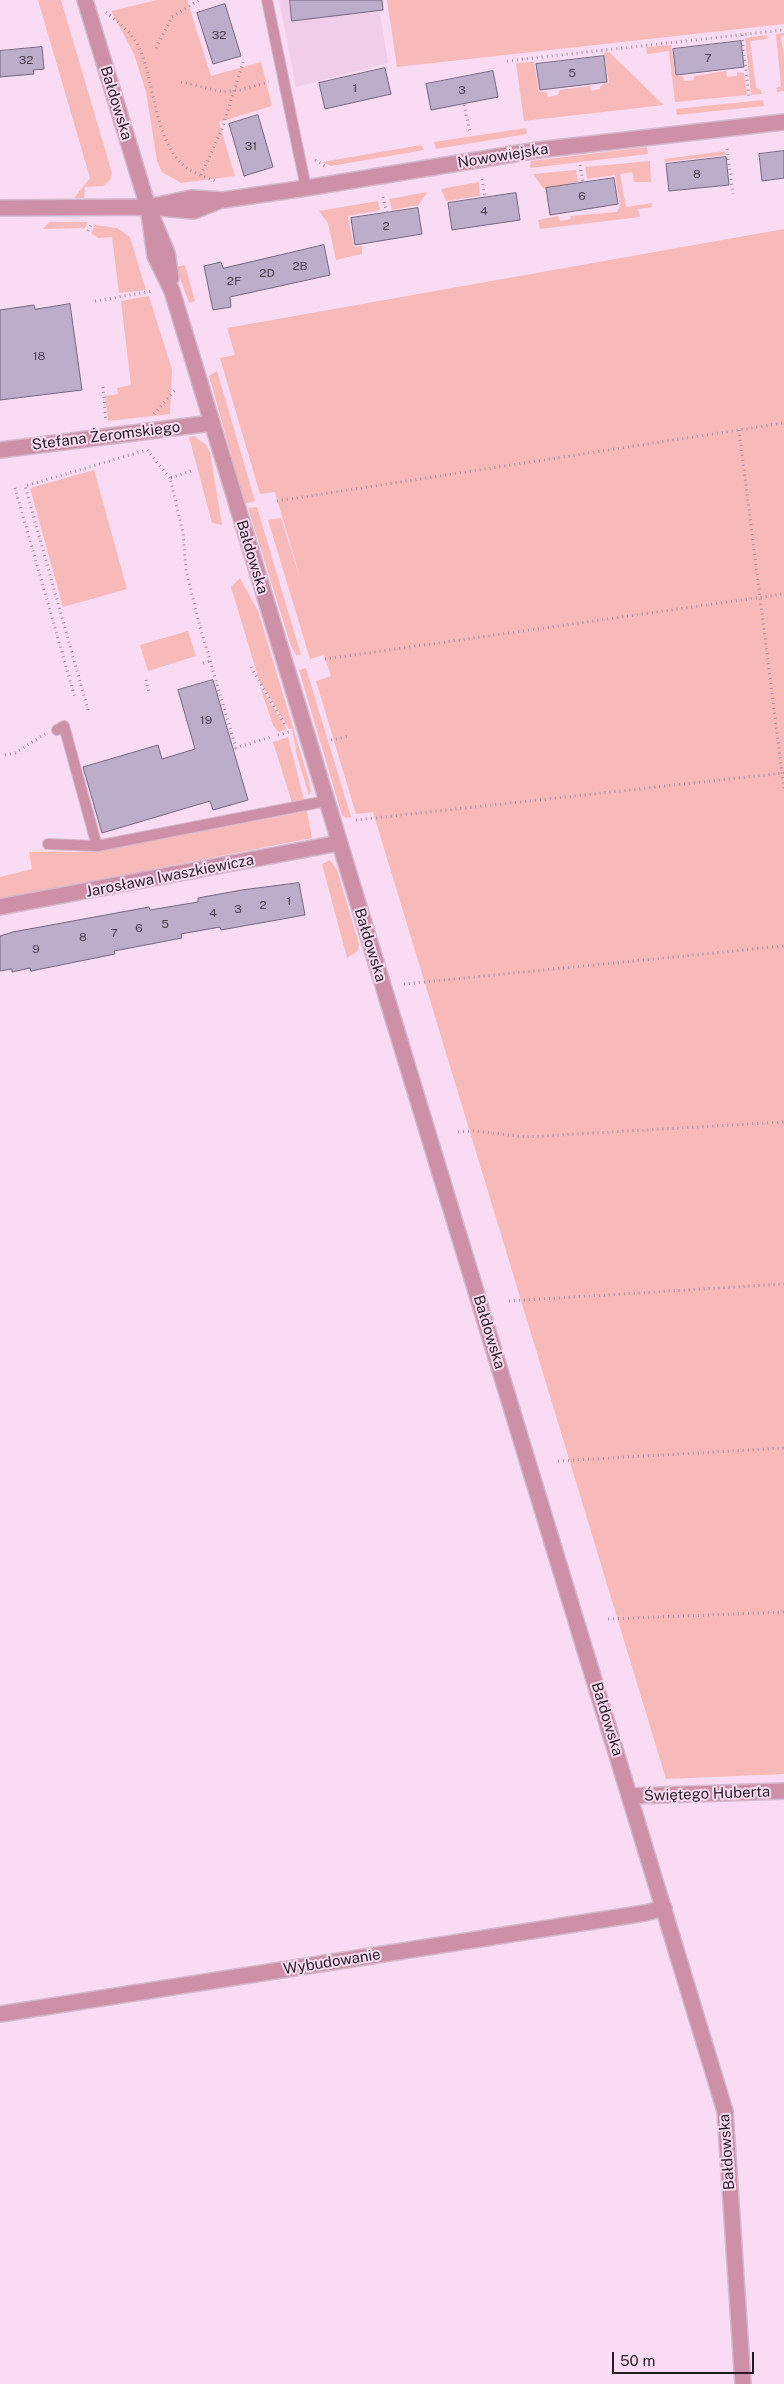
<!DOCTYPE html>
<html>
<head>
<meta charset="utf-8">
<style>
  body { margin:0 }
  #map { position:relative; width:784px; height:2384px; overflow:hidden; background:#f9dcf3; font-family:"Public Sans",sans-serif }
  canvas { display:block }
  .scale { position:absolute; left:612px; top:2352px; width:142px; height:22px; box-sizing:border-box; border:2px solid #251b24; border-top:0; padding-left:6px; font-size:15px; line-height:18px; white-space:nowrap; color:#251b24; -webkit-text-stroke:4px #f9dcf3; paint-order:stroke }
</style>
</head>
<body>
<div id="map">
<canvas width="784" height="2384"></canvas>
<div class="scale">50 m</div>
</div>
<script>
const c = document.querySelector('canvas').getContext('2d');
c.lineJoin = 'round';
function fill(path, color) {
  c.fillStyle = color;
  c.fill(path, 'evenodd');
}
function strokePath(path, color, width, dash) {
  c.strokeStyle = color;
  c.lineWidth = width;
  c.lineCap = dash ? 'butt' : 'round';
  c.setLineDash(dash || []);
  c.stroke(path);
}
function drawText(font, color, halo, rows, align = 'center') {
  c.font = font + ' "Public Sans",sans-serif';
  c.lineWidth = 4;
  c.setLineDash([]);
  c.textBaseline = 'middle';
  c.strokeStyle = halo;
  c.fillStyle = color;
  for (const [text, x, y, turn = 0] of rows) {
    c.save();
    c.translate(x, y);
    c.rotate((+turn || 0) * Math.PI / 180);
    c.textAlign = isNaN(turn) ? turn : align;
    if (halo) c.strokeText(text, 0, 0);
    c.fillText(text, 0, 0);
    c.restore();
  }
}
fill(new Path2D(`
  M279,0h99l10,63 -92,24z`), '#f0cde9');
fill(new Path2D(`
  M38,0h23l51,173 -2,7 -7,6 -18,1 -1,11h-10l16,-20z
  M157,0h30l24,76 50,-14 11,44 -53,16 16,54 -54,7 -19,-11 -5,-11 -11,-69 -12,-38 -23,-43z
  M387,0h397v24l-387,43z
  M784,33v3l-3,1 3,19v35l-7,1 -1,-4 5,-2 -5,-52z
  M767,35v4l-17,2 6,47 5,2 1,4 -11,1 -6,-57z
  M671,45l4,31h8l1,5 10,-1v-4l32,-5 1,6 10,-1v-4l7,1 3,22 -72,7 -6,-51 -22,3 -1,-7z
  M609,52l55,53 -140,16 -8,-58 18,-1 5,30h8l1,5 10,-2 1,-5 31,-4 1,5 9,-2 2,-5 7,-1 -5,-30z
  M763,100l1,6 -87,9 -1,-6z
  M526,128l1,6 -91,15 -2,-7z
  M421,145l3,5 -93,16 -9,-4z
  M647,147l1,7 -118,14 1,-7z
  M725,151l1,4 -61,7 -1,-3z
  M650,161l1,21h-17l-2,-10 -12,2 6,33 26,-4v4l-14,2 2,8 -100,12 -2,-9 20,-4 2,5 11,-2 -1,-3 47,-4 3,-6 -5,-31 -28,4 -2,-12z
  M576,170l2,12 -34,7 -11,-15z
  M479,182l1,14 -34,5 -5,-12z
  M427,192l-8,13 -27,5 -3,-11z
  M378,201l2,9 -32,6 6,31 8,-1v8l-26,6 -8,-37 -9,-12z
  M49,222h39l-3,6 -42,1z
  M95,225l22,3 13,9 16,53 -27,3 -7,-56 -14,1 -7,-5z
  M784,229v1545l-118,5 -293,-967 -17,2 -40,-133 15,-5 -7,-21 -14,4 -42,-139 13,-2 20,63 -26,-89 -15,2 -40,-136 15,-3 -8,-27z
  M185,265l10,36 -6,2 -13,-36z
  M149,296l23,74 -2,44 -62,7 -3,-25 13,-2 -1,-6 14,-3 -10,-84z
  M217,371l38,130 -10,3 -36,-128z
  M194,436l12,9 4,7 12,73 -10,-2 -23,-86z
  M94,470l33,119 -64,18 -33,-119z
  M257,507l44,148h-5l-5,-9 -43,-138z
  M240,578l18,33 51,170 2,10 -2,4 -12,-39 -5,-27h-3l-30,-49 -28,-93z
  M188,631l8,25 -48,15 -8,-26z
  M306,668l45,149 -5,1 -4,-3 -43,-145z
  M260,686l27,43 -9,3 -5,-7z
  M288,737l16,63 -12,3 -19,-61z
  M307,811l5,27 -312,61v-22l32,-8 -3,-17h64z
  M330,860l7,10 22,74 -1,7 -11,7 -25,-94z`), '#f8bab9');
const building = new Path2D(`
  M290,0h92l1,10 -91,11z
  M225,4l16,52 -28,8 -16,-51z
  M741,41l3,26 -68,8 -3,-26z
  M42,47l2,22 -11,1 1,4 -34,3v-26z
  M604,56l3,26 -67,8 -4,-26z
  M385,68l6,26 -66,15 -6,-26z
  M493,71l5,26 -67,13 -5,-26z
  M258,115l15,52 -29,9 -15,-52z
  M784,151v27l-22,3 -3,-27z
  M726,157l3,28 -60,6 -3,-27z
  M614,178l4,26 -68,11 -4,-27z
  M516,193l4,27 -68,10 -4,-27z
  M418,208l4,26 -67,11 -4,-27z
  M324,245l6,30 -100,22 1,10 -18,3 -9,-44 17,-4 2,6z
  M70,304l12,86 -82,10v-90l34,-5 1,4z
  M213,680l35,120 -35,10 -3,-9 -108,32 -19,-66 75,-22 4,14 33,-10 -17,-59z
  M299,883l6,32 -84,15 -1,-3 -39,7 1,4 -68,13 1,3 -84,17 -1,-3 -18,4v-3l-12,2v-35l13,-4 136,-25 1,3 48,-8v-4l44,-8z`);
fill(building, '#bcadca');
strokePath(building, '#746781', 1);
const service = new Path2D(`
  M267,0l39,188
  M57,730l7,-4 33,120 229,-45
  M48,844l49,2`);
const minor = new Path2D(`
  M148,207l43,-9 32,2 83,-12 232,-38 246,-28
  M0,208l148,-1 46,4 25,-10
  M0,450l212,-27
  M0,907l339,-64
  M630,1796l154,-5
  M0,2014l645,-101 19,-5`);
const tertiary = new Path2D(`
  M85,0l63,207 19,46 4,25
  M148,207l7,49 17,35 553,1820 18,273`);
strokePath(service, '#d3b9ce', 12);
strokePath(minor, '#d3b9ce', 18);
strokePath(tertiary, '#d3b9ce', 18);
strokePath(new Path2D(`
  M106,12c13,11 29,23 35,40 13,33 15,89 42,113 9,8 23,12 34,17
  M742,35l7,63
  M156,48l16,-31 27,-17
  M507,61l277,-31
  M181,82l42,10 17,-2 29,-8
  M464,105l6,27
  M727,149l6,45
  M315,160l12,7
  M580,165l3,17
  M201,175l21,-46 21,-67
  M482,179l3,19
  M383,197l4,16
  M88,231l4,-8
  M95,301l58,-10
  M103,387l3,34
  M154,414l21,-24
  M739,430l45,359
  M191,471l-21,7 13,55 3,37 14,57 36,121 37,-12
  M15,488l60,210
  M277,501l507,-78
  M325,659l459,-65
  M203,663l7,-2
  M251,667l34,58
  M146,680l3,13
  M88,710l-63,-224 122,-36 23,28
  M278,735l11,-3
  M331,740l18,-4
  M5,755l10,-2 30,-19
  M356,820l428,-47
  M404,984l380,-38
  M458,1132l17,-1 50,6 259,-15
  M509,1301l275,-17
  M558,1461l226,-13
  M608,1619l176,-7`), '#a58fa1', 3, [1, 4]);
strokePath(service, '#ce90a6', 10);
strokePath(minor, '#ce90a6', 15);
strokePath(tertiary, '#ce90a6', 15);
drawText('12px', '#4b404e', null, [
  ["32",219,35],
  ["7",708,58],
  ["32",26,60],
  ["5",572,73],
  ["1",355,88],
  ["3",462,90],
  ["31",251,146],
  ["8",697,174],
  ["6",582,196],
  ["4",484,211],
  ["2",386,226],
  ["2B",300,266],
  ["2D",267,273],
  ["2F",234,281],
  ["18",39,356],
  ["19",206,720],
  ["1",289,901],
  ["2",263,905],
  ["3",238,909],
  ["4",213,913],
  ["5",165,924],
  ["6",139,928],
  ["7",114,933],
  ["8",83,937],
  ["9",36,949]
]);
drawText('15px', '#251b24', '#f9dcf3', [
  ["Bałdowska",116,103,73],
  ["Nowowiejska",503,156,-9],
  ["Stefana Żeromskiego",106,436,-7],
  ["Bałdowska",252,557,73],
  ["Jarosława Iwaszkiewicza",170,876,-11],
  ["Bałdowska",370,945,73],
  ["Bałdowska",489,1332,73],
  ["Bałdowska",607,1719,73],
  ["Świętego Huberta",707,1794,-2],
  ["Wybudowanie",332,1962,-9],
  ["Bałdowska",727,2152,-94]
]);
</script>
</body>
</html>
